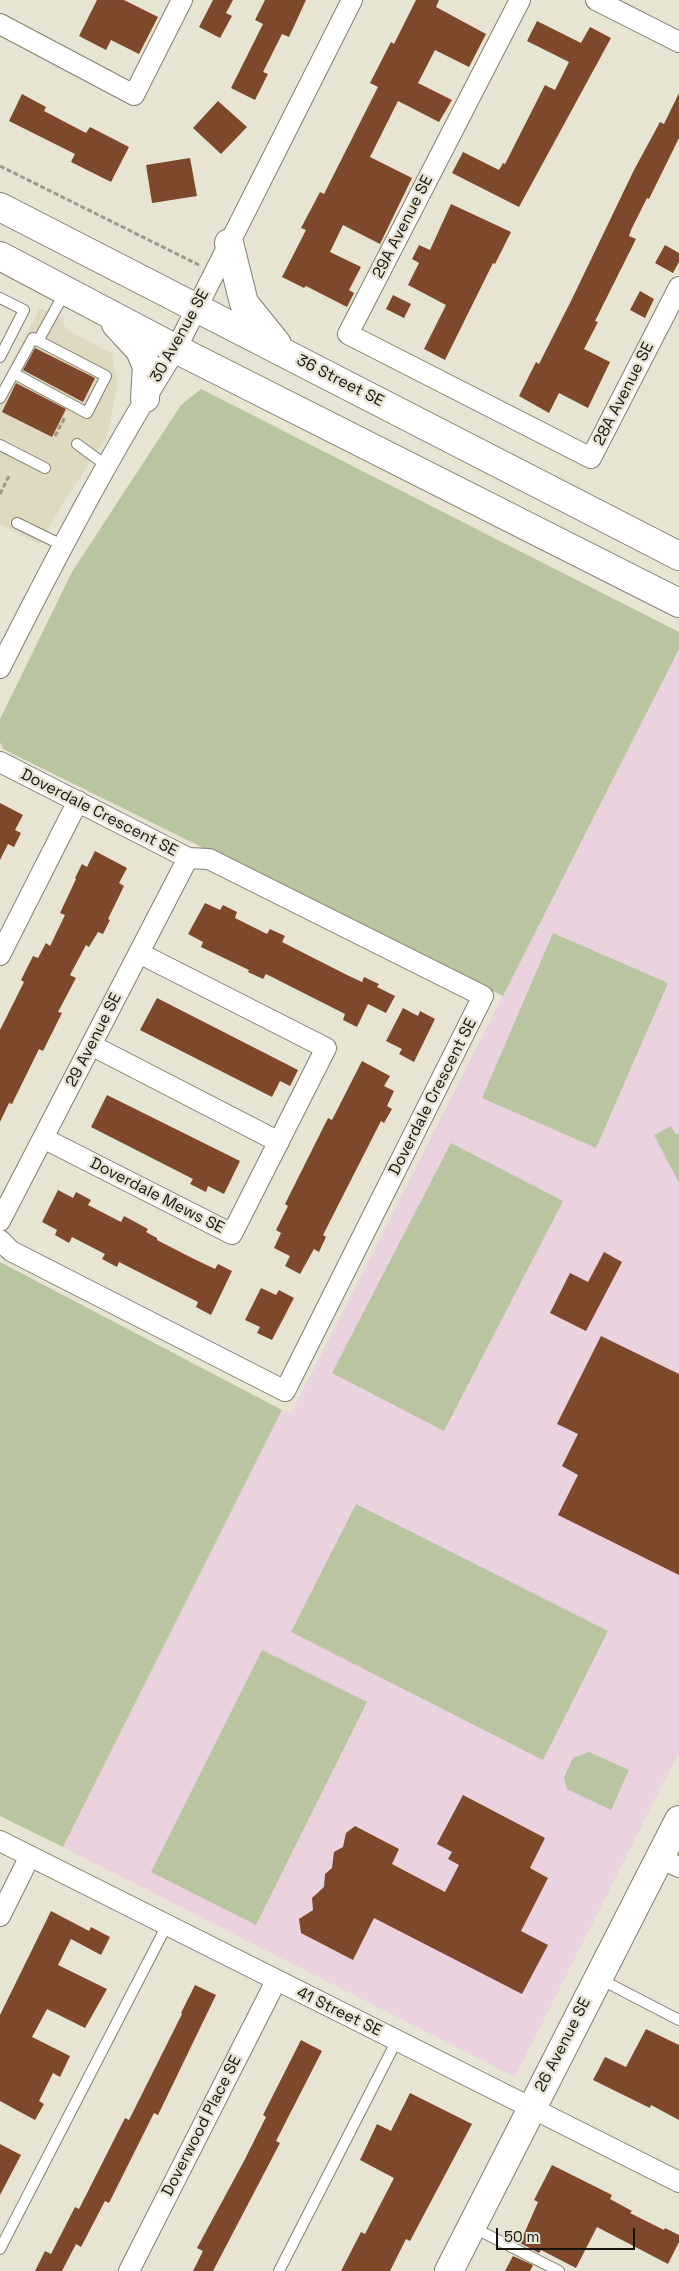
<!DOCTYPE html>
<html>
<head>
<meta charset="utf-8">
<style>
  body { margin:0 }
  #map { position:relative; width:679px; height:2271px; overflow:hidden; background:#e7e4d3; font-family:"Space Grotesk",sans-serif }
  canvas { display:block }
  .scale { position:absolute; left:496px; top:2228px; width:139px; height:22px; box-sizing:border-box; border:2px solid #15140e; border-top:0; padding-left:6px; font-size:15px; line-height:18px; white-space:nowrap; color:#15140e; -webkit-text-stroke:4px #e7e4d3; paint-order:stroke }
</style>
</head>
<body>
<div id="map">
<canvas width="679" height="2271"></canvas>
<div class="scale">50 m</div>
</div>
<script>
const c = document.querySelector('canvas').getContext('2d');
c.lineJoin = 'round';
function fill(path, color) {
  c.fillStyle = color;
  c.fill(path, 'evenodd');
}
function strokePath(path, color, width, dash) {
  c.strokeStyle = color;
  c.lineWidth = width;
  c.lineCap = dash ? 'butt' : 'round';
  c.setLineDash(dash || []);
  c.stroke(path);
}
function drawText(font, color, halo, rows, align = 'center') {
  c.font = font + ' "Space Grotesk",sans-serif';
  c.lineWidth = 5;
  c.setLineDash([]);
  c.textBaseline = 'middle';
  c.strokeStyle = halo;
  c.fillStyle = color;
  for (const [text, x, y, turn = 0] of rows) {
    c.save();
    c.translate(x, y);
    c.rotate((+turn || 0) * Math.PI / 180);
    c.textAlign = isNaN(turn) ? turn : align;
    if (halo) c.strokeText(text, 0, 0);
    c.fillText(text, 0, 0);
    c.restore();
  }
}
fill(new Path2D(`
  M40,308l24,11 -1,4 4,7 46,24 1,15 4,13 -11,55 -37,55 -31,52 -39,-20v-138z`), '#ded9c0');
fill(new Path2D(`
  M679,649v1103l-164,325 -452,-230 219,-437 9,4z`), '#ead2de');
fill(new Path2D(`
  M201,389l478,243v17l-176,347 -500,-247 -3,-7v-23l72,-147 109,-167z
  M553,933l115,50 -72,165 -114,-50z
  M671,1126l5,9 3,-2v50l-25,-48z
  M451,1143l112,58 -119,230 -112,-58z
  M0,1262l282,148 -219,437 -63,-31z
  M356,1504l252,127 -65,129 -252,-128z
  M262,1650l105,52 -111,223 -105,-53z
  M589,1752l40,18 -18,40 -44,-21 -3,-12 9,-19z`), '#b9c5a0');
fill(new Path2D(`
  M97,0h27l34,17 -19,37 -28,-14 -5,10 -27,-14z
  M213,0h20l-7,13 6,3 -12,22 -21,-11z
  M265,0h41l-17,37 -7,-3 -19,38 5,2 -13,26 -24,-12 32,-64 -8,-4z
  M416,0h23l-3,7 50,27 -17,33 -34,-17 -17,33 34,17 -13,22 -41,-21 -28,56 42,21 -32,66 -37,-19 -13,27 31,15 -12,23 5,3 -7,14 -41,-21 -2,2 -22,-11 24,-47 -5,-2 19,-36 4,2 54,-107 -8,-4 21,-41 3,2z
  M537,21l44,22 9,-16 21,11 -92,169 -67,-34 11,-21 36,18 4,-7 2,1 40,-79 10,5 14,-28 -42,-21z
  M679,93v45l-30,61 -2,-1 -16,32 -2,6 7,3 -41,82 3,1 -14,27 26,13 -22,46 -29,-15 -10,20 -30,-17 17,-34 3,2 32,-63 63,-131 26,-48 4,2z
  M22,94l24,13 -2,4 42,22 4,-6 39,20 -18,35 -40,-20 4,-8 -66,-33z
  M218,101l29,26 -26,27 -28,-26z
  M190,158l7,38 -45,7 -6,-38z
  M451,204l60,28 -16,32 -2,-1 -48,97 -21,-11 22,-44 -38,-20 11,-22 -7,-4 7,-14 11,5z
  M665,245l14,8v9l-6,11 -18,-10z
  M640,291l14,8 -9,19 -15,-8z
  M393,295l18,9 -7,14 -18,-9z
  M35,348l60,30 -12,24 -60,-32z
  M16,383l50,26 -14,28 -50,-25z
  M0,803l23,12 -8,15 6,3 -7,14 -6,-3 -8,16z
  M95,851l32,17 -8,15 5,3 -16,33 2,1 -7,14 -5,-2 -9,15 -3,-2 -16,30 6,3 -18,34 4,1 -19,38 -4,-2 -27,55 -3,-1 -9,19v-92l24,-48 -3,-2 12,-24 5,2 8,-15 4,3 15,-31 -5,-2 16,-34 -1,-1 7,-14 5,3z
  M205,903l15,7 3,-5 14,7 -2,6 32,16 3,-5 15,7 -3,6 65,33 15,7 2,-5 15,7 -2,3 18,9 -9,17 -18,-9 -11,23 -14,-7 2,-6 -79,-40 -3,5 -15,-7 1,-2 -48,-23 2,-5 -15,-8z
  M157,998l141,72 -8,16 -10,-5 -8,16 -132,-67z
  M403,1008l15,8 2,-5 15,8 -21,43 -15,-8 3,-5 -16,-8z
  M362,1061l28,15 -6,10 10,5 -7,15 5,3 -8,14 -3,-2 -58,114 3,2 -7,15 -5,-3 -14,25 -15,-8 5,-10 -16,-8 7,-15 -5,-3 12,-24 -3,-2 43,-86 4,2z
  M107,1095l133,66 -16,33 -16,-8 -2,6 -16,-8 3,-5 -102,-52z
  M58,1190l15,8 3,-6 15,8 -3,5 33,17 3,-6 24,13 -2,3 11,6v2l35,18 23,11 3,-5 14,7 -21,44 -15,-8 2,-5 -79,-40 -2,5 -15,-8 3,-5 -33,-17 -3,6 -14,-8 2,-5 -15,-8z
  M604,1252l18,10 -36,69 -36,-18 20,-40 18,9z
  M261,1288l15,7 3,-5 15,8 -22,42 -15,-7 3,-6 -15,-7z
  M601,1336l78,38v201l-121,-60 20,-40 -16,-9 16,-32 -21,-10z
  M463,1795l82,43 -15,30 18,10 -27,53 27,14 -26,49 -148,-76 -21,42 -52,-27 -2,-14 14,-9 -1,-12 12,-11 1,-13 7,-6 2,-16 9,-5 3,-14 9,-7 44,23 -7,15 53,28 14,-27 -11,-6 4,-7 -15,-8z
  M51,1911l38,20 2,-4 19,10 -9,18 -30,-16 -13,26 49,24 -22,39 -38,-19 -1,2 -14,26 38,19 -10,21 -7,-4 -14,28 5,3 -9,16 -35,-19v-86z
  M195,1985l21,10 -58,120 -4,-2 -45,90 -4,-2 -24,46 -5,-3 -14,27h-27l10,-20 6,3 24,-47 4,2 46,-91 4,2 53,-106 -1,-1z
  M646,2029l33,16v75l-28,-15 -1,3 -57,-28 12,-23 21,10z
  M301,2040l21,11 -46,90 4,2 -67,128h-20l10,-20 -6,-3 47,-87 22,-44 -3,-2z
  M410,2093l62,31 -62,117 -4,-2 -16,32h-49l20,-39 4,2 29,-56 -34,-18 17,-36 14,7z
  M0,2144l21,11 -21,40z
  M552,2165l60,30 -2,4 22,12 -2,2 34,17 1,-2 14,7v7l-11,22 -71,-37 -21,41 -35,-18 -2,3 -19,-10 18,-41 -4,-2z
  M513,2256l20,9 -3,6h-25z`), '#7e482a');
const lane = new Path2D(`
  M0,298l24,12 -24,47
  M38,341l27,-49
  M0,398l33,-60 73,38 -19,37 -72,-39
  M77,444l30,22
  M0,445l45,23
  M17,523l45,22
  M600,1979l79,41
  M472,2227l87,44
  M0,2249l167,-324
  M279,2271l118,-231`);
const street = new Path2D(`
  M520,0l-172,334 243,124 88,-171
  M596,0l83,42
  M0,24l134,71 48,-95
  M0,668c55,-109 111,-216 176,-319l176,-349
  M0,762l188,96 21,1 274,137 -198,395 -274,-140 -11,-11
  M0,955l78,-154
  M91,1045l188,97
  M43,1138l189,96 94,-186 -187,-95
  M0,1221l188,-363
  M0,1841l679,341
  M660,1858l19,9
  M0,1916l30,-60
  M129,2271l147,-290`);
const secondary = new Path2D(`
  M0,207l679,349
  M229,243l15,60 33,41
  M0,256l176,93 503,254
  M116,324l24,26 7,17 -2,31
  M449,2271l230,-451`);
strokePath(lane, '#827f6f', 12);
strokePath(street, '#827f6f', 22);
strokePath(secondary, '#827f6f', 30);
strokePath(new Path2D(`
  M0,166l199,99
  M55,436l10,-19
  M0,494l10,-20`), '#9d9a8d', 3, [5, 2.5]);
strokePath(lane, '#fff', 10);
strokePath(street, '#fff', 20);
strokePath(secondary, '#fff', 28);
drawText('16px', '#15140e', '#e7e4d3', [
  ["29A Avenue SE",403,227,-63],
  ["30 Avenue SE",180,336,-61],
  ["36 Street SE",340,381,27],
  ["28A Avenue SE",624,394,-63],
  ["Doverdale Crescent SE",99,813,27],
  ["29 Avenue SE",94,1040,-63],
  ["Doverdale Crescent SE",433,1097,-63],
  ["Doverdale Mews SE",157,1196,27],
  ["41 Street SE",339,2012,26],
  ["26 Avenue SE",563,2045,-63],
  ["Doverwood Place SE",202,2126,-63]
]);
</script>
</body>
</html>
